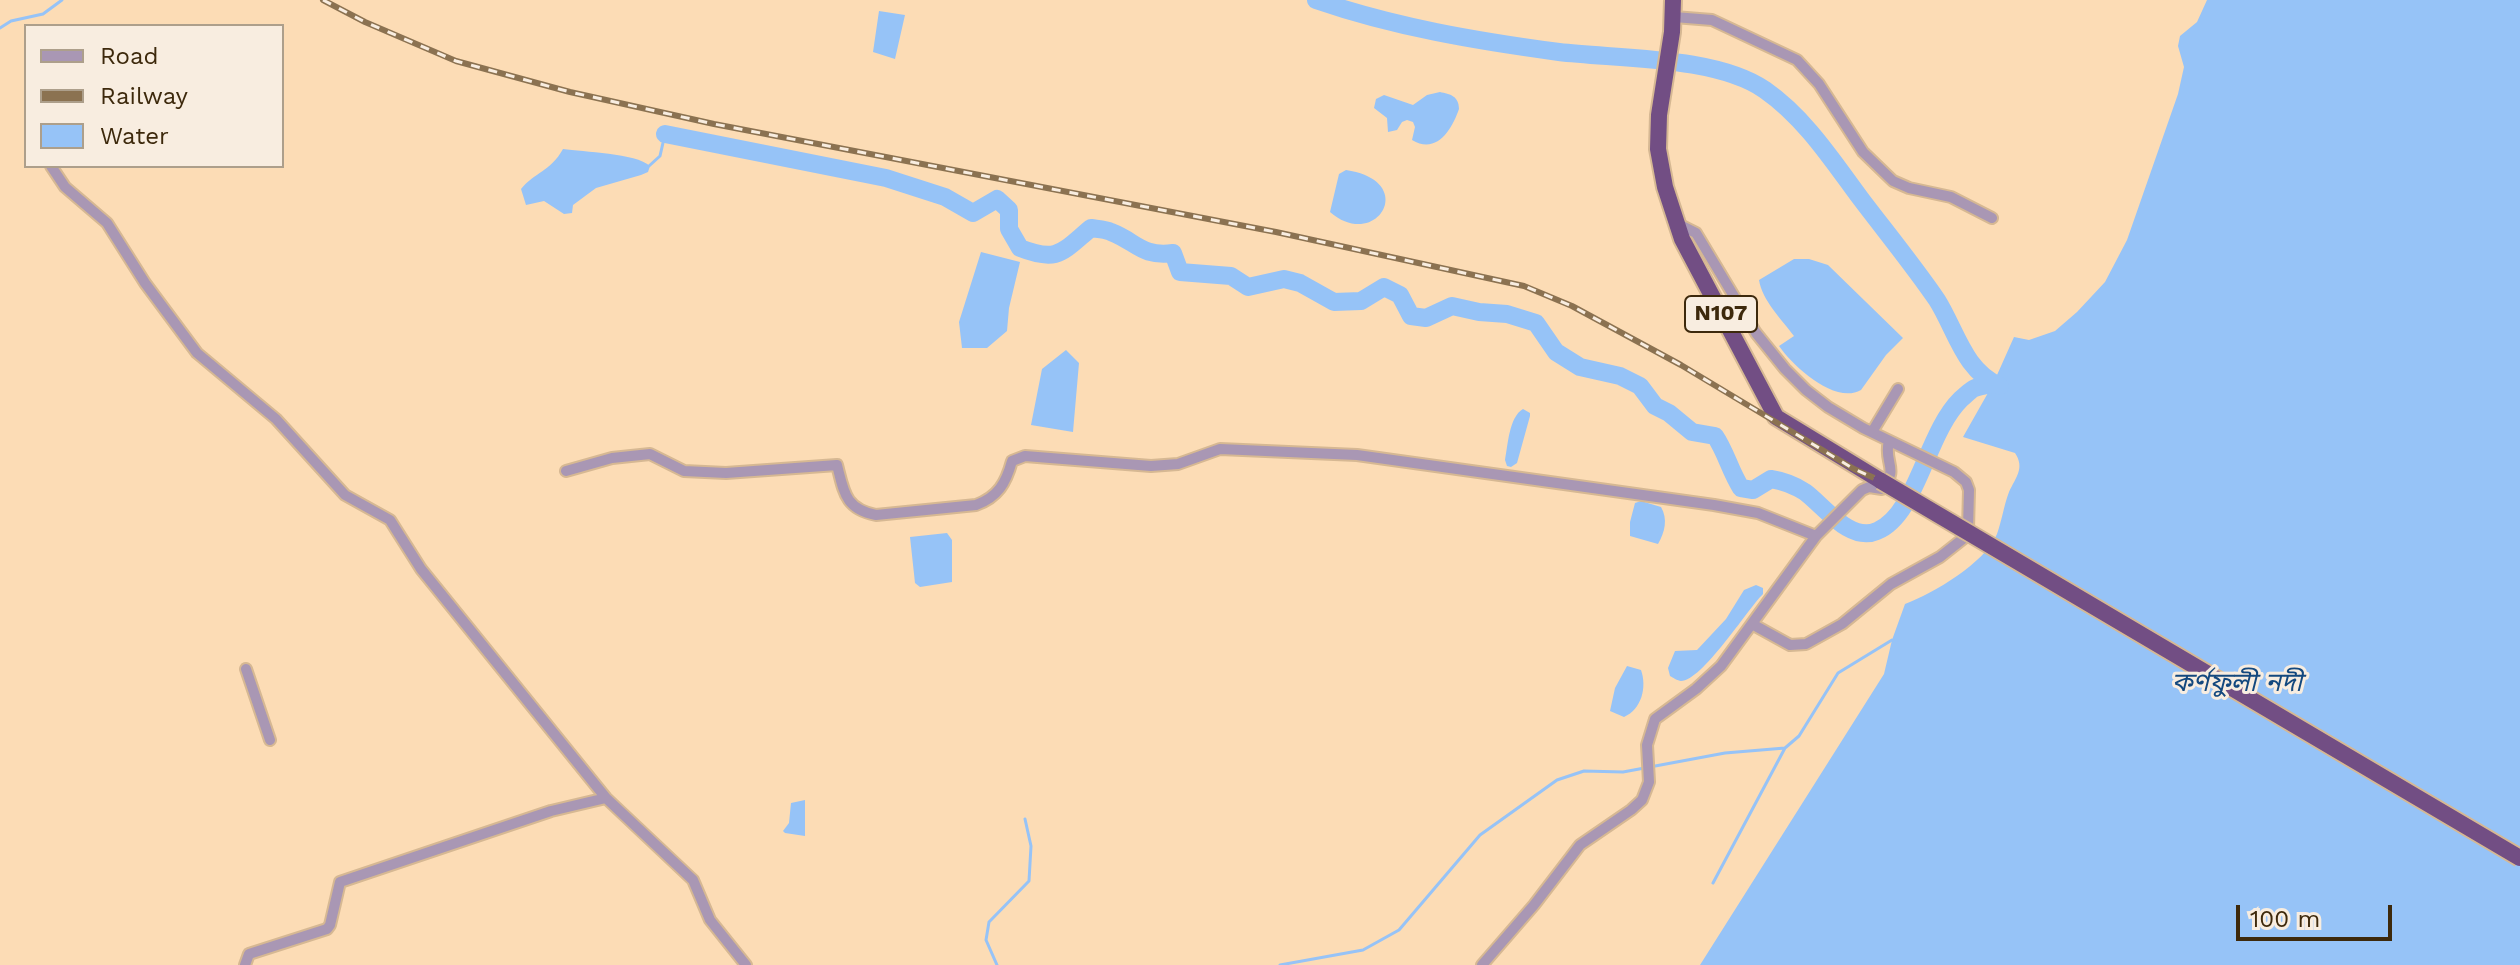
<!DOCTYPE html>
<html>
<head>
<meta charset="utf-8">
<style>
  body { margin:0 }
  #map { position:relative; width:2520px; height:965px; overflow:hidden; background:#fcdcb5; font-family:"Work Sans",sans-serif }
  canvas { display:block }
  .legend { position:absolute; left:24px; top:24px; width:260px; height:144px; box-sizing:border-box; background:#f8ede0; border:2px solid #ad9f8b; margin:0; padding:10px 14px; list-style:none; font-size:24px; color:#3d290c }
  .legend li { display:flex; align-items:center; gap:16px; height:40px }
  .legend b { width:40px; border:2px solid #ad9f8b }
  .scale { position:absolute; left:2236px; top:905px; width:156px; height:36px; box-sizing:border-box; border:4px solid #3d290c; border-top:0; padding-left:10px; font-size:24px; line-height:28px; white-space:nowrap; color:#3d290c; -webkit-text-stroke:6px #f8ede0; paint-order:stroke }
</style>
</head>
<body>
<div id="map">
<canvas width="2520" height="965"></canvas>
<ul class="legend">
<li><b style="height:10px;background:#a997b4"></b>Road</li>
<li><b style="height:10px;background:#8b7251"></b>Railway</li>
<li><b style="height:22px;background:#96c3f7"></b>Water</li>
</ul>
<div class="scale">100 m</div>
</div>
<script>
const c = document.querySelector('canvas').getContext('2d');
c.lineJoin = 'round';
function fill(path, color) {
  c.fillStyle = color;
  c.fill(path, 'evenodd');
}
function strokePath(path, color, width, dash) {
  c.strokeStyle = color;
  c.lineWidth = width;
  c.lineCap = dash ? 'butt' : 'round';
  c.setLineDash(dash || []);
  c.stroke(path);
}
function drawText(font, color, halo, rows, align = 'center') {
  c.font = font + ' "Work Sans","Noto Sans Bengali",sans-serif';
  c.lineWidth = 6;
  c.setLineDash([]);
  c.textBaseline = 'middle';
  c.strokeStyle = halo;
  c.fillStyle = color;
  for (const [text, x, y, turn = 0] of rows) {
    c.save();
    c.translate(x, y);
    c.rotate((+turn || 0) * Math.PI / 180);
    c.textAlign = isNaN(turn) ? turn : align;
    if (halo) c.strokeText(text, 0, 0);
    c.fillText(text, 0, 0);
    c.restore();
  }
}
fill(new Path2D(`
  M2207,0h313v965h-820l184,-291 8,-34 13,-36c29,-11 80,-41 92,-70 5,-14 7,-29 12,-42 7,-15 16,-24 6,-39l-52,-16 30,-53 21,-47 15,3 26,-9 22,-19 28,-30 22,-42 51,-146 6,-27 -6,-21 2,-10 17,-14z
  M879,11l26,4 -10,44 -22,-7z
  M1440,92c10,2 19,4 19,17 -7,20 -22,46 -47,31l3,-13 -2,-5 -6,-2 -5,2 -5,8 -9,2 -1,-14 -13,-10 2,-9 8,-4 29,10 14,-10z
  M563,149c20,3 73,4 87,17l-2,6 -7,3 -45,13 -23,17 -1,8 -8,1 -20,-13 -18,4 -5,-16c14,-17 29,-17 42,-40z
  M1346,170c74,11 30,82 -16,42l9,-38z
  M981,252l39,10 -11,46 -2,23 -20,17h-25l-3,-26z
  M1794,259h15l19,6 75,73 -17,17 -25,35c-26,15 -68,-24 -82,-44l15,-10c-12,-16 -32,-36 -35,-56z
  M1066,350l13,13 -6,69 -42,-7 11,-56z
  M1523,409l7,4v3l-13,47 -6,4 -4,-1 -2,-6c3,-15 4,-43 18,-51z
  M1641,501l20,6c7,12 4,25 -3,37l-28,-8v-14l5,-19z
  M947,533l5,7v42l-32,5 -5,-4 -5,-46z
  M1756,585l7,3v6c-16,16 -61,87 -82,87 -3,0 -9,-4 -11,-5l-2,-8 7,-17 22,-1 29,-31 18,-29z
  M1627,666l14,4c6,17 1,39 -17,47l-14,-6 5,-23z
  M805,800v36l-20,-3 -2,-2 6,-8 2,-20z`), '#96c3f7');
strokePath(new Path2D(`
  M0,28l11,-7 32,-7 19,-14
  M649,166l11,-10 5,-22
  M1713,883l72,-135
  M997,965l-11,-25 3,-18 40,-41 2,-35 -6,-27
  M1280,965l83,-15 36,-20 81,-95 77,-55 27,-9 39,1 102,-19 60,-5 14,-12 39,-63 54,-33 4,2`), '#96c3f7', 3);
strokePath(new Path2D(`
  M1316,0c78,27 161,41 243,52 59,7 157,4 206,38 40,28 67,70 96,109 25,33 52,66 76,101 19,30 27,71 63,86
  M665,134l221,44 59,19 28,16 24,-14 12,11v19l11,19c38,15 42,4 71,-20 6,1 14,1 20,4 26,10 30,25 62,21l7,19 51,4 17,11 36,-8 16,4 34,19 27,-1 23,-14 16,8 11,21 15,2 26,-12 27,6 28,2 29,9 20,29 24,15 40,9 20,10 15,20 14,7 23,19 23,4c11,16 15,35 26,52l12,2 18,-11c13,2 23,6 34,13 19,14 45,51 72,39 40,-16 49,-98 84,-132 5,-4 9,-9 14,-11 6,-2 13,-3 18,-4`), '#96c3f7', 18);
const minor = new Path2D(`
  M1674,17l38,3 85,40 22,24 44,68 30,29 16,7 42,9 41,21
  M51,166l14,21 42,36 38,60 52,70 79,66 69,76 45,25 31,49 185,229 87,82 17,40 36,45
  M1676,223l20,10 60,100 29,36 21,21 22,17 35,21 91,44 12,10 3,8 -1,39 -4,9 -24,19 -49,27 -49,40 -36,20 -16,1 -38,-21
  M1872,432l26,-43
  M566,471l46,-13 38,-4 34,17 42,2 111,-8c7,27 8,44 39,50l100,-10c22,-8 30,-22 36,-44l13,-5 126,10 27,-2 42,-15 137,6 357,50 44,8 58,23 46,-46 7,-3 13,2c18,-21 1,-26 7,-48
  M246,669l24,71
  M245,965l4,-11 78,-25 3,-4 10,-43 211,-71 55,-13
  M1482,965l52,-60 46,-60 51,-35 11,-10 7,-18 -2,-37 8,-26 41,-30 25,-23 95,-130`);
const trunk = new Path2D(`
  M1673,0l-1,32 -13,83 -1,34 7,38 17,52 94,178 105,64`);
strokePath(minor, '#d6b893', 14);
strokePath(trunk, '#d6b893', 20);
strokePath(minor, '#a997b4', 10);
strokePath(trunk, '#724e84', 16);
const rail = new Path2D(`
  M323,0l42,22 91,39 114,31 144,32 562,108 248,54 48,20 109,59 173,104 27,12 639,377`);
strokePath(rail, '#8b7251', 6);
strokePath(rail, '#f8ede0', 3, [9]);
const trunkBridge = new Path2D(`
  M1881,481l639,377`);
strokePath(trunkBridge, '#d6b893', 20, []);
strokePath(trunkBridge, '#724e84', 16);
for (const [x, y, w] of [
  [1721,314,72]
]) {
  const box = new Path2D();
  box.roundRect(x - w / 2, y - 18, w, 36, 6);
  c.fillStyle = '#f8ede0';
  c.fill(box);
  strokePath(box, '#3d290c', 2);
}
drawText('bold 22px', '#3d290c', null, [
  ["N107",1721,314]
]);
drawText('italic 26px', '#13487e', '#f8ede0', [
  ["কর্ণফুলী নদী",2237,683]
]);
</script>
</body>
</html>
